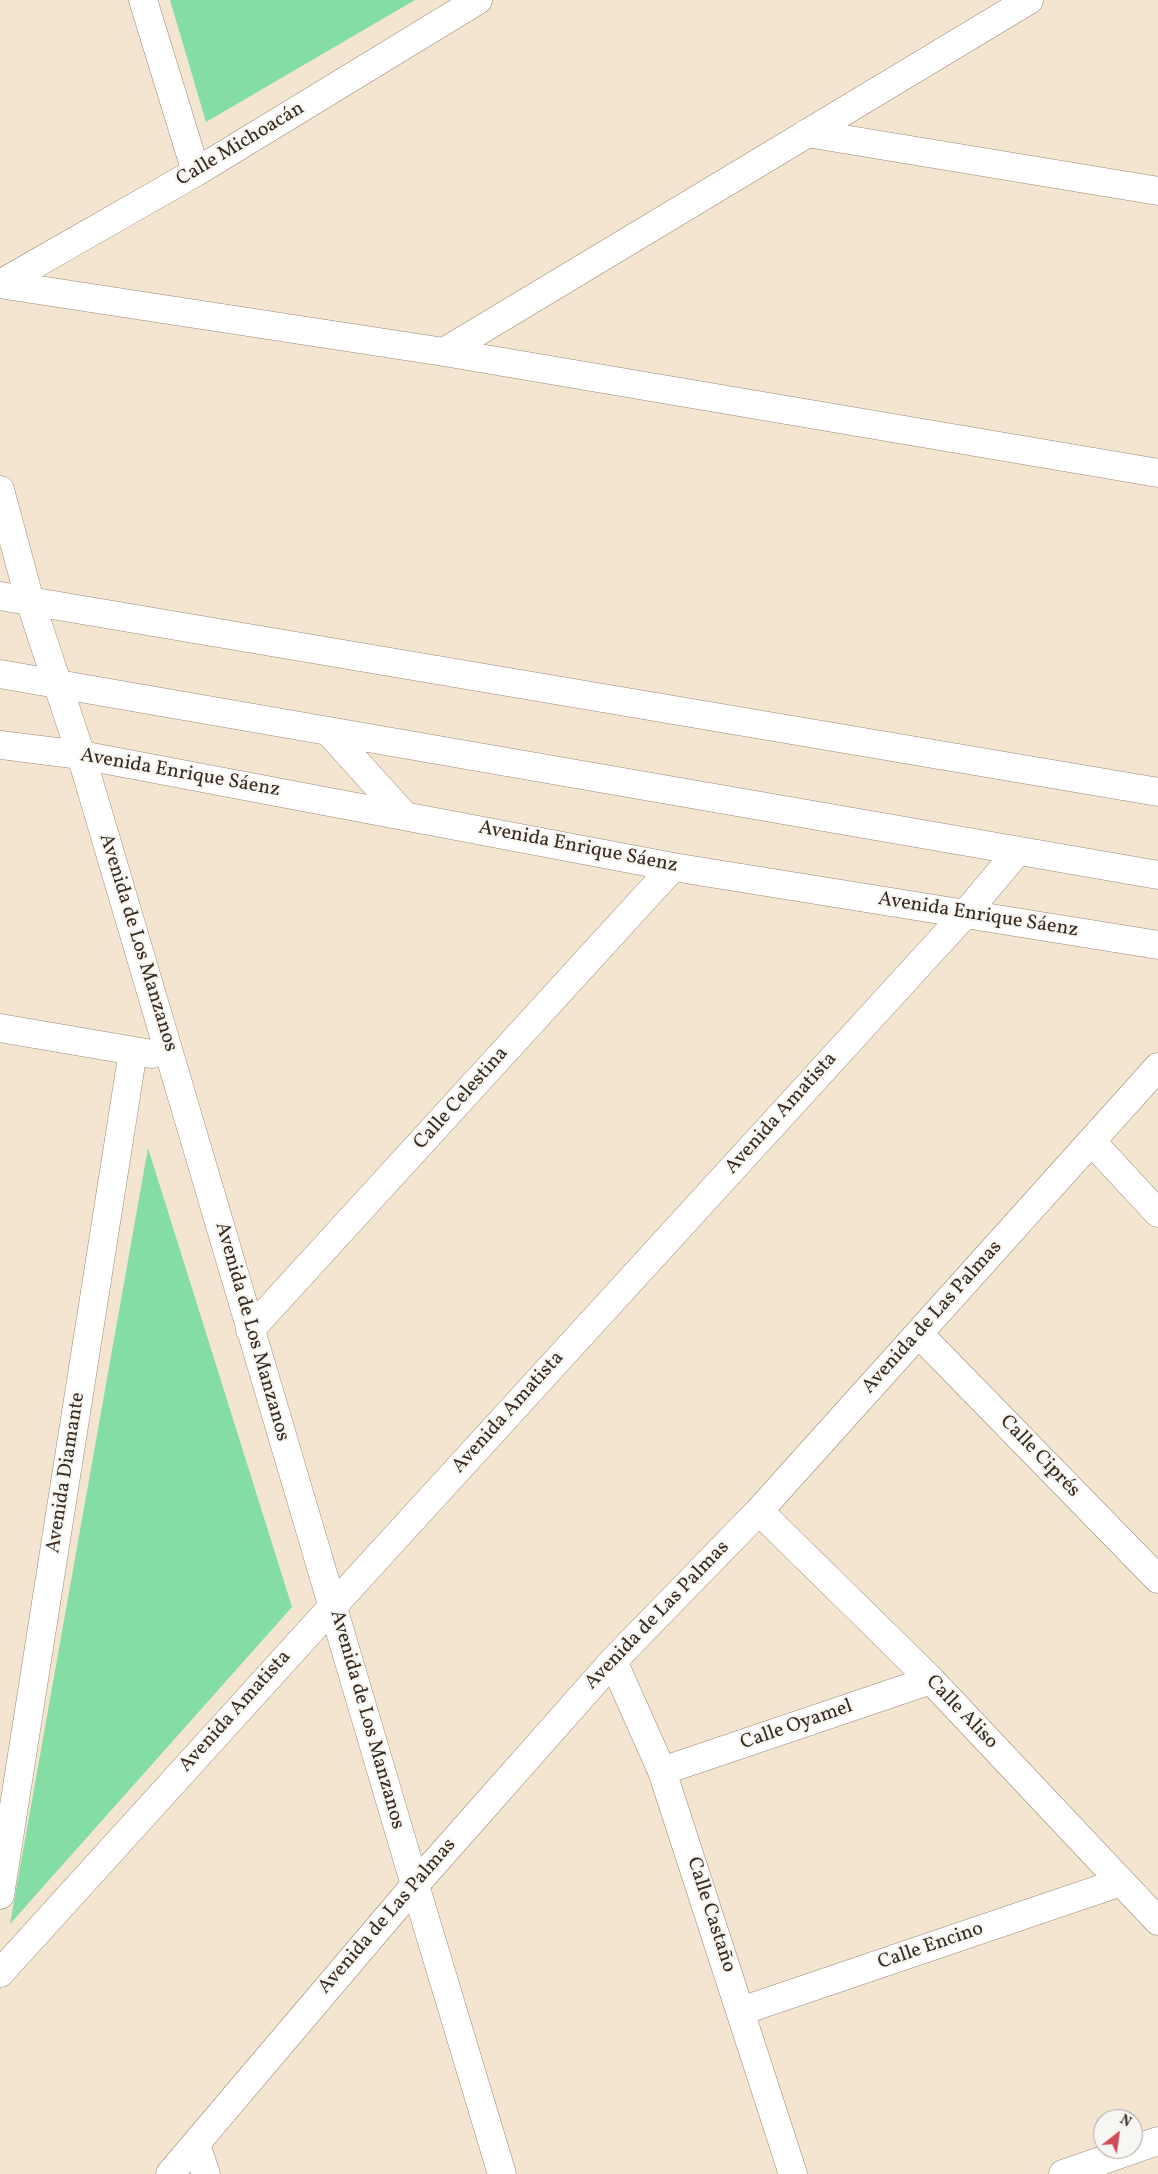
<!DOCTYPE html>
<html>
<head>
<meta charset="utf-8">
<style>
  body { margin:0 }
  #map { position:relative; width:1158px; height:2174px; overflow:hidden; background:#f4e5d0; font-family:Vollkorn,serif }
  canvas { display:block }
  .north { position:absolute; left:1093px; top:2109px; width:50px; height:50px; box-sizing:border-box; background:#f6f6f2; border:1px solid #aba49d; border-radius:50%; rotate:30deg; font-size:14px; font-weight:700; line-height:20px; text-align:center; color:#3b2a1e }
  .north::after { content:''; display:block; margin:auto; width:18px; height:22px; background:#d1495b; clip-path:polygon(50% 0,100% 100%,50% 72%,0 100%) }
</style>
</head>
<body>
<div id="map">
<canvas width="1158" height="2174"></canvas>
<div class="north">N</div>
</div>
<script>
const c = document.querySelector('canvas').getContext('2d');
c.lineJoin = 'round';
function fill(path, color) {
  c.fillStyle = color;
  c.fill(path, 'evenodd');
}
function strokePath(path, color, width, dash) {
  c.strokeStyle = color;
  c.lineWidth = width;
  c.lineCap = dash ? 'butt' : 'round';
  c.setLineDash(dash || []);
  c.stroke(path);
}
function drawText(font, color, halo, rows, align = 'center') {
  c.font = font + ' Vollkorn,serif';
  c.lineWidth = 4.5;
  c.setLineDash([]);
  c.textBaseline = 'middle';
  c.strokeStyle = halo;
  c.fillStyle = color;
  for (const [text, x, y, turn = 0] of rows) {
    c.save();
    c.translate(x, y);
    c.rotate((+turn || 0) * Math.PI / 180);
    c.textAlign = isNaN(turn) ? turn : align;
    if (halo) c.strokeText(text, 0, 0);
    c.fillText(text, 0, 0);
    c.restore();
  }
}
fill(new Path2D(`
  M170,0h245l-209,122z
  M148,1148l144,459 -282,317z`), '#84dea4');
const minor = new Path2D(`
  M143,0l53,172
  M807,133l351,58
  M0,284l444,68 714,121
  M0,284l196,-112 282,-172
  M444,352l585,-352
  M0,490l30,111 51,154 334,1130 87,289
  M0,596l1158,196
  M0,674l1158,201
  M328,731l76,84
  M0,745l81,10 592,112 485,78
  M0,1028l152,26
  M1092,1142l66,71
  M250,1330l423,-463
  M919,1334l239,245
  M759,1511l172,169 227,241
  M613,1661l49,110 131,403
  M662,1771l269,-91
  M0,1895l133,-844
  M0,1973l333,-367 633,-693 51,-61
  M741,2011l380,-129
  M196,2145l10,29
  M170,2174l245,-289 198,-224 146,-150 399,-444
  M1063,2174l95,-33`);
strokePath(minor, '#988877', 29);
strokePath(minor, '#fff', 28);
drawText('20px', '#3b2a1e', '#f6f6f2', [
  ["Calle Michoacán",241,145,-31],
  ["Avenida Enrique Sáenz",180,774,10],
  ["Avenida Enrique Sáenz",578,848,11],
  ["Avenida Enrique Sáenz",978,916,9],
  ["Avenida de Los Manzanos",137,943,73],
  ["Calle Celestina",462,1099,-48],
  ["Avenida Amatista",782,1114,-48],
  ["Avenida de Las Palmas",933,1318,-48],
  ["Avenida de Los Manzanos",251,1332,74],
  ["Avenida Amatista",509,1413,-48],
  ["Calle Ciprés",1039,1457,46],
  ["Avenida Diamante",67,1473,-81],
  ["Avenida de Las Palmas",658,1616,-46],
  ["Avenida Amatista",236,1712,-48],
  ["Calle Aliso",961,1713,46],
  ["Avenida de Los Manzanos",366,1720,74],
  ["Calle Oyamel",797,1726,-19],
  ["Calle Castaño",710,1915,72],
  ["Avenida de Las Palmas",388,1917,-49],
  ["Calle Encino",931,1947,-19]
]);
</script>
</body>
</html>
